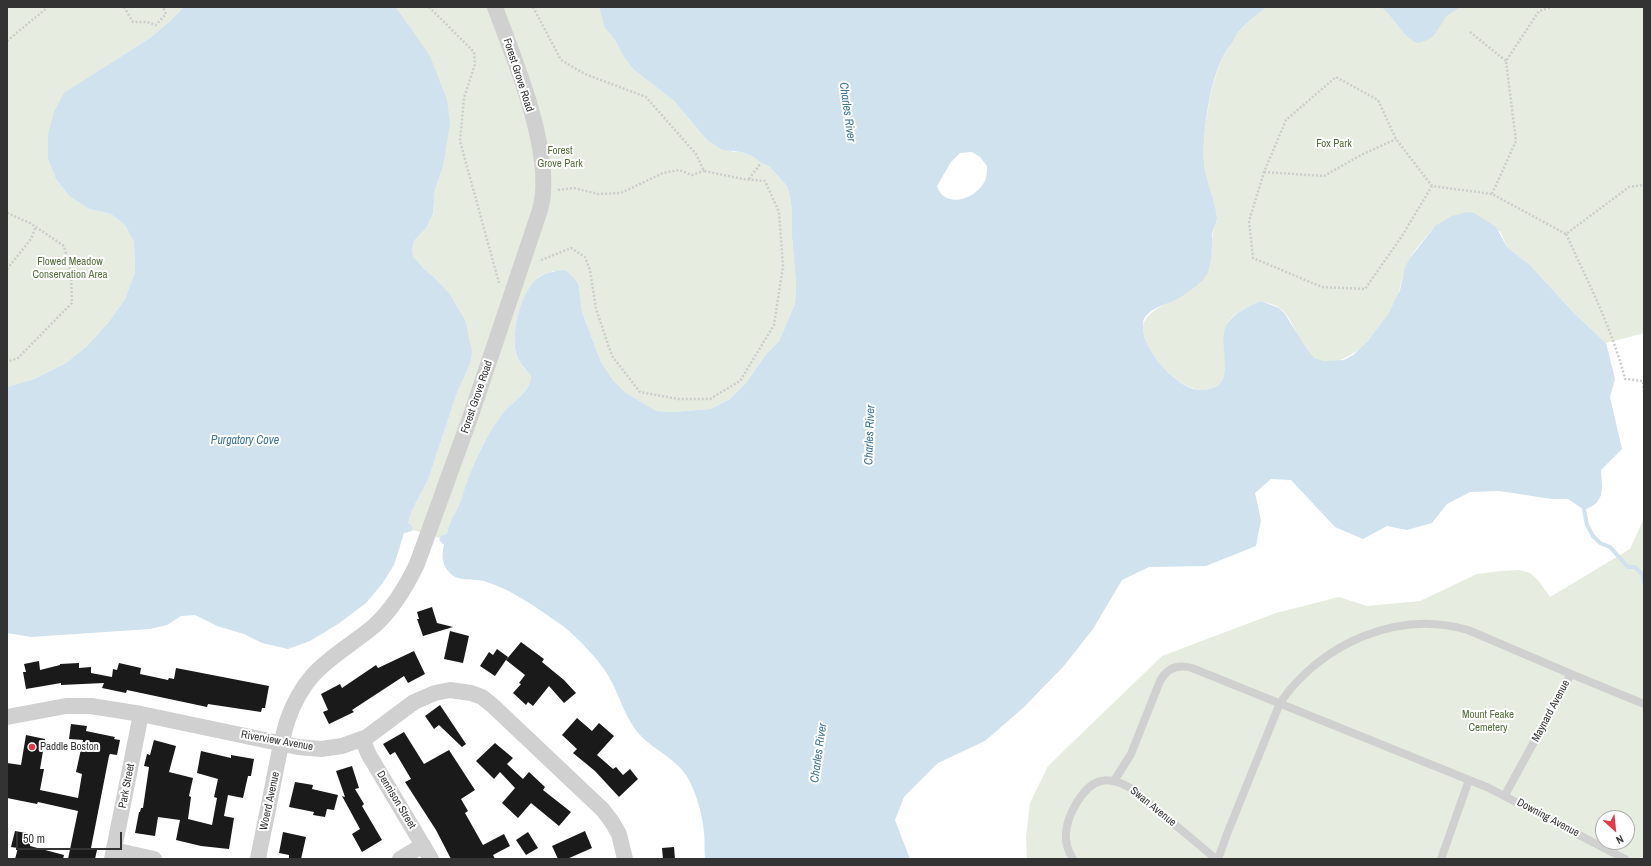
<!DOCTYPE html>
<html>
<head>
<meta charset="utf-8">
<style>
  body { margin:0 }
  #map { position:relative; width:1651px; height:866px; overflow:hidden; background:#fff; font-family:"Archivo Narrow",sans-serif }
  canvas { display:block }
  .frame { position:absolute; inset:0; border:8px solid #333; pointer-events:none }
  .north { position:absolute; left:1595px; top:810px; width:40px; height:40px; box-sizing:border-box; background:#fff; border:1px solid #adadad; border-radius:50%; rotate:153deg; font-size:11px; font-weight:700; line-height:16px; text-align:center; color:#333 }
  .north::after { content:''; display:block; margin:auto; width:14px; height:18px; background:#e63946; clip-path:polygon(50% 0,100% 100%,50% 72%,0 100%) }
  .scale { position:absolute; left:16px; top:832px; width:106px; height:18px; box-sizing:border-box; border:2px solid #333; border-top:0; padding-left:5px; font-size:12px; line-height:14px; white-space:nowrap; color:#333; -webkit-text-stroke:3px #fff; paint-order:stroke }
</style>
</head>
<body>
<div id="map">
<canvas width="1651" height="866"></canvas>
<div class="frame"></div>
<div class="north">N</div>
<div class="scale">50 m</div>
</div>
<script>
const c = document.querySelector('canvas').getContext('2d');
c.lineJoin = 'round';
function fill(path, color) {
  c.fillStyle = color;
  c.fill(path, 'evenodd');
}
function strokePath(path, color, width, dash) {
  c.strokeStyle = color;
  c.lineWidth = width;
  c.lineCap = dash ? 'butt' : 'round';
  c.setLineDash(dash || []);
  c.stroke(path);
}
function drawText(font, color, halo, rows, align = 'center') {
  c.font = font + ' "Archivo Narrow",sans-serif';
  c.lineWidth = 4;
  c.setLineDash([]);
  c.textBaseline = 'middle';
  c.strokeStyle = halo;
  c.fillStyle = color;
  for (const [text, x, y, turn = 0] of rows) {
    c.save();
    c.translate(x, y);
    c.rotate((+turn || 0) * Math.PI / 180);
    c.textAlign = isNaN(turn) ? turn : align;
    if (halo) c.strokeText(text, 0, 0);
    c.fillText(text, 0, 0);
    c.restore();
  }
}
fill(new Path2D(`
  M7,7h177l-15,15 -19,16 -85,55 -17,41v25l8,20 13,17 20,13 22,5 14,11 9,17 1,30 -10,27 -17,24 -21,23 -21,17 -32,16 -27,8z
  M396,7h203l5,20 11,13 8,16 10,13 41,32 33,39 26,12h8l11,4 9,7 8,3 18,20 3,10 2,16v25l4,46 -1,21 -16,37 -12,12 -21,30 -16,16 -19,10 -40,3 -16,-1 -29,-18 -13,-13 -12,-18 -19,-50 -3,-26 -25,-15c-6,2 -13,3 -17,8 -13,16 -27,54 -21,75 2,9 9,15 15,22 -1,17 -17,24 -27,36 -7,10 -14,21 -20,31 -10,18 -15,38 -23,57 -4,12 -12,22 -14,34l-8,4 -26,-8 -5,-7 4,-13 16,-30 29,-87 13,-29 -11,-55 -9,-15 -16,-17 -10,-8 -11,-13 -1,-7 2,-8 13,-14 6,-13 2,-24 8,-23 -35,-143z
  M1267,7h377v326l-38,10 -31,-29 -45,-49 -23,-18 -7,-16 -65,-5c-9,11 -19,21 -26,34 -7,13 -8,29 -14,43 -12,25 -47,71 -80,56 -16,-9 -20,-42 -37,-52 -5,-3 -11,-4 -17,-6 -10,4 -30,13 -34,23 -8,18 9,60 -17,65 -6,1 -13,1 -18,-1 -20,-7 -50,-39 -49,-61 1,-19 41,-29 55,-43 6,-5 12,-20 13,-27 1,-8 0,-16 2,-24 1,-5 4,-10 4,-15 0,-5 -3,-9 -4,-14 -4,-13 -8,-28 -9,-42 -2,-28 7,-85 21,-109 2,-3 5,-6 7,-10 3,-4 4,-9 8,-13 8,-9 18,-16 27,-23z
  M1644,518v341h-617l-1,-22 4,-34 18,-37 114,-110 114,-43 63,-16 28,9 53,-5 57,-27 24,-3 18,-1 11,3 8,7 12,17 80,-48zM1603,818h24v24h-24z`), '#e6ecdf');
fill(new Path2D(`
  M184,7h212l34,49 17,44 3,23 -7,44 -8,23 -2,24 -6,13 -13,14 -2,8 1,7 11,13 10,8 16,17 15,26 7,32 -2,12 -13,29 -29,87 -16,30 -4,13 3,2 2,5 -4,2 -5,1 -10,32 -12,19 -16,19 -28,21 -28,17 -22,8 -26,-6 -18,-9 -27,-8 -22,-11 -14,1 -14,9 -17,4 -119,8 -24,-4v-246l27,-8 32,-16 21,-17 21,-23 17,-24 10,-27 -1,-30 -9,-17 -14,-11 -22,-5 -20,-13 -13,-17 -8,-20v-25l6,-22 10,-19 86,-55 19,-16z
  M599,7h668c-9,7 -19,14 -27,23 -4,4 -5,9 -8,13 -2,4 -5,6 -7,10 -15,24 -23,81 -21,109 1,19 11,37 13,56 0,5 -4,11 -5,17 0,8 0,16 -1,24 -1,5 -2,13 -5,17 -8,10 -20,18 -31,24 -10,5 -25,8 -31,19 -1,2 -1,6 -1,9 0,22 30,54 50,61 5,1 12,1 17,0 28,-6 6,-48 17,-65 7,-11 23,-19 34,-23l18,7 6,6 21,34 8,10 10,3 20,-1 9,-5 15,-14 21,-28 11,-23 5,-23 5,-9 25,-32 17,-10 15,-4 7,1 22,14 11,20 23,18 45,49 31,29 9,36 -5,18 12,52 -21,21c1,20 5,32 -17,40l-16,-11h-16l-53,-8 -29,1 -23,12 -15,19 -25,7 -20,-4 -24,13 -28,-12 -44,-47 -20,-1 -16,14 6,27 -5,26 -50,20 -57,1 -27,13 -29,49 -30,38 -40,41 -38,33 -47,22 -34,34 -9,23 15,39h-205c-1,-9 0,-18 -1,-27 -2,-18 -7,-36 -15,-52 -10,-20 -34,-29 -49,-45 -15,-16 -20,-39 -31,-58 -8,-15 -34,-43 -49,-53 -23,-16 -46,-33 -73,-42 -11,-4 -25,0 -35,-7 -10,-8 -11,-19 -8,-30l-5,-5 2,-4 6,-2c2,-13 10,-22 14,-34 2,-5 3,-10 5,-15 9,-25 21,-52 38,-73 10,-12 26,-19 27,-36 -6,-8 -13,-13 -15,-23 -5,-20 5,-62 22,-75 8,-6 18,-7 27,-8l9,8 5,8 3,26 19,50 12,18 13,13 30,18 15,1 40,-3 19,-10 16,-16 21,-30 12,-12 16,-37 1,-21 -4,-46v-25l-2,-16 -3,-10 -18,-20 -8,-3 -9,-7 -11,-4 -18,-2 -16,-10 -33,-39 -41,-32 -10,-13 -8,-16 -11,-13zM972,152l8,5 7,9c0,4 0,11 -2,15 -9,18 -40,29 -48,5l14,-24 9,-9z
  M1381,7h79c-4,4 -12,6 -15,11 -8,12 -10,22 -27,25 -14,-4 -24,-27 -37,-36z`), '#cfe2ee');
strokePath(new Path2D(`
  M1584,510l3,15 6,11 7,7 10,4 18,20h7l8,8 1,7`), '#cfe2ee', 4);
fill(new Path2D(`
  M432,607l5,16 16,4 -30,9 -6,-17h2l-2,-7z
  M450,631l19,5 -6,27 -19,-4z
  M521,642l23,17 -2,3 22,18 12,13 -12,10 -15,-17 -16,20 -5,-4 -2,3 -13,-12 8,-9 -2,-1 6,-8 -19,-15z
  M497,649l11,8 -13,19 -15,-10 9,-14 4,3z
  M414,651l11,23 -17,9 -4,-7 -52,34 2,2 -25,12 -6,-12 5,-2 -7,-16 19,-10 2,4 34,-23 2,3z
  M39,661l1,9 20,-5v-1l19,-1v5l12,-1v6l21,4 1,-8 4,1 2,-7 22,5 -1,6 28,6 1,-2 5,1 2,-11 93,18 -4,22h-3l-1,4 -53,-8 -1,3 -80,-17 -1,3 -24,-5 2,-5 -43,2v-2l-35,6 -3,-17h3l-2,-8z
  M440,705l26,39 -4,3 -23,-22 -5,4 -9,-13z
  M577,718l15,13 7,-8 15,13 -17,19 16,14 3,-2 7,8 7,-6 8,10 -19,18 -24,-26 -22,-18 4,-4 -15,-14z
  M71,724l16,2 -1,5 29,6 -1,2 6,1 -3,15 -7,-1 -1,2 -18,92 6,2 -2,9h-27l10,-48 -40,-9 -1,2 -30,-6v-35l14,2 5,-30 19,4 -5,30h4l-4,21 38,8 4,-24 -6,-2 7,-32 -14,-1z
  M404,732l20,32 25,-14 26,40 -14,9 7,12 -3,2 18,32 21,-11 6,12 -17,9 2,4h-44l-15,-29 -31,-48 6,-3 -16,-27 -5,3 -7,-11z
  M154,740l22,6 -7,26 24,6 -4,18 2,1 -3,22 24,6 5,-27 -3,-1 4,-18 -21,-6 4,-22 30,7v-3l23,4 -3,17h-3l-5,22 -15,-3 -4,21 10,2 -5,31 -28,-3 -25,-6 4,-20 -22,-3 -3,19 -20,-3 4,-21h1l1,-4h2l6,-41 -5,-1 3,-12 3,1z
  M495,743l18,15 -6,6 16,15 6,-7 16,15 -2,3 28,22 -12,14 -28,-23 -13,15 -16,-15 13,-15 -15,-16 -6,7 -18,-18z
  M352,766l7,22 -4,1 9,15 -2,2 20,34 -20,12 -10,-18 8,-5 -18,-33 3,1 -9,-26z
  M295,782l18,3 -1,4 26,6 -4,15 -7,-1 -2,8 -12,-2 1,-3 -25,-5z
  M15,831l17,3 -2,12 34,9 -1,4h-48l3,-11 -7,-1z
  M585,831l7,17 -25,11h-9l-6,-13z
  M283,832l23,5 -5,22 -12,-1v-3l-10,-2z
  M528,832l10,16 -12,7 -10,-15z
  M674,847l1,12h-12l-1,-11z`), '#1a1a1a');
strokePath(new Path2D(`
  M124,7l9,15h14l9,3 10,-11 -3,-7
  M429,7l45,45 1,12 -11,34 -4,43 39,142
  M533,7l28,53 24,14 61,23 50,57 8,17 39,8 22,2 14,31 4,54 -9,59 -34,56 -30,18h-32l-38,-7 -28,-36 -16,-47 -6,-39 -5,-13 -14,-9 -32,13
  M1470,32l36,29
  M7,41l41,-34
  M1264,172l60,4 37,-21 35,-16
  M749,179l12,-16
  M1432,186l-30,50 -37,53 -43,-2 -69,-29 -4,-37 15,-49 22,-52 50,-43 42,23 18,39 36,47 60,8 74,40 63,-47 15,-2
  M558,190l16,-2 24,6 23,-1 42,-20 16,-3 13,5 12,-4
  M1492,194l24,-53 -10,-80 33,-50 13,-4
  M7,213l23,10 34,23 7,27 1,30 -54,55 -11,4
  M1566,234c22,48 46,94 59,145l18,2 1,11
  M7,269l24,-30 5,-13`), '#cdcdcd', 2.5, [2, 2]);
strokePath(new Path2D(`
  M1114,781l17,-27 29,-73c7,-13 18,-17 32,-13l297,120 136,71
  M1505,795l66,-121 73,30
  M1073,859c-5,-8 -8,-17 -7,-26 1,-17 17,-48 35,-52 13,-3 25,4 35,11l80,67
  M1218,859l9,-25 53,-131c40,-59 118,-94 188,-73l103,44
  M1441,859l28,-79`), '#d0d0d0', 8);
strokePath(new Path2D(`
  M7,717l59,-11h25l50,8 157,33 23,2 21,-3 25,-9 47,-35 21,-9 15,-3 21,3 11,4 10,8 111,105 9,12 7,12 6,25
  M362,739l7,16 62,104
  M114,850l40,9
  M112,859l29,-145
  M258,859c5,-27 11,-53 16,-80 8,-39 12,-73 39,-104 17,-19 41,-32 61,-49 19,-17 32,-39 43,-62l54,-149 68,-202c2,-7 4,-14 4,-21 4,-56 -29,-133 -48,-185
  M400,859l23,-14`), '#d0d0d0', 16);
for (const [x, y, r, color] of [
  [32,747,4,"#e63946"]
]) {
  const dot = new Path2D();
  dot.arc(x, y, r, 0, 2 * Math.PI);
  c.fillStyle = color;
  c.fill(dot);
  strokePath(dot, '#fff', 1.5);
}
drawText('11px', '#333', '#fff', [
  ["Forest Grove Road",518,75,72],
  ["Forest Grove Road",477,397,-71],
  ["Maynard Avenue",1551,711,-62],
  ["Riverview Avenue",277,741,10],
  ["Park Street",127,786,-79],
  ["Dennison Street",396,800,59],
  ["Woerd Avenue",270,801,-78],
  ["Swan Avenue",1153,807,39],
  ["Downing Avenue",1548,818,28]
]);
drawText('11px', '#56703f', '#fff', [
  ["Fox Park",1334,144],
  ["Forest",560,151],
  ["Grove Park",560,164],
  ["Flowed Meadow",70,262],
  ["Conservation Area",70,275],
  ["Mount Feake",1488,715],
  ["Cemetery",1488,728]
]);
drawText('11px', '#333', '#fff', [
  ["Paddle Boston",40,747]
], 'left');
drawText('italic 12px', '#3f7597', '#fff', [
  ["Charles River",847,112,82],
  ["Charles River",870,435,-88],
  ["Purgatory Cove",245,441],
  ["Charles River",819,753,-82]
]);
</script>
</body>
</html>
